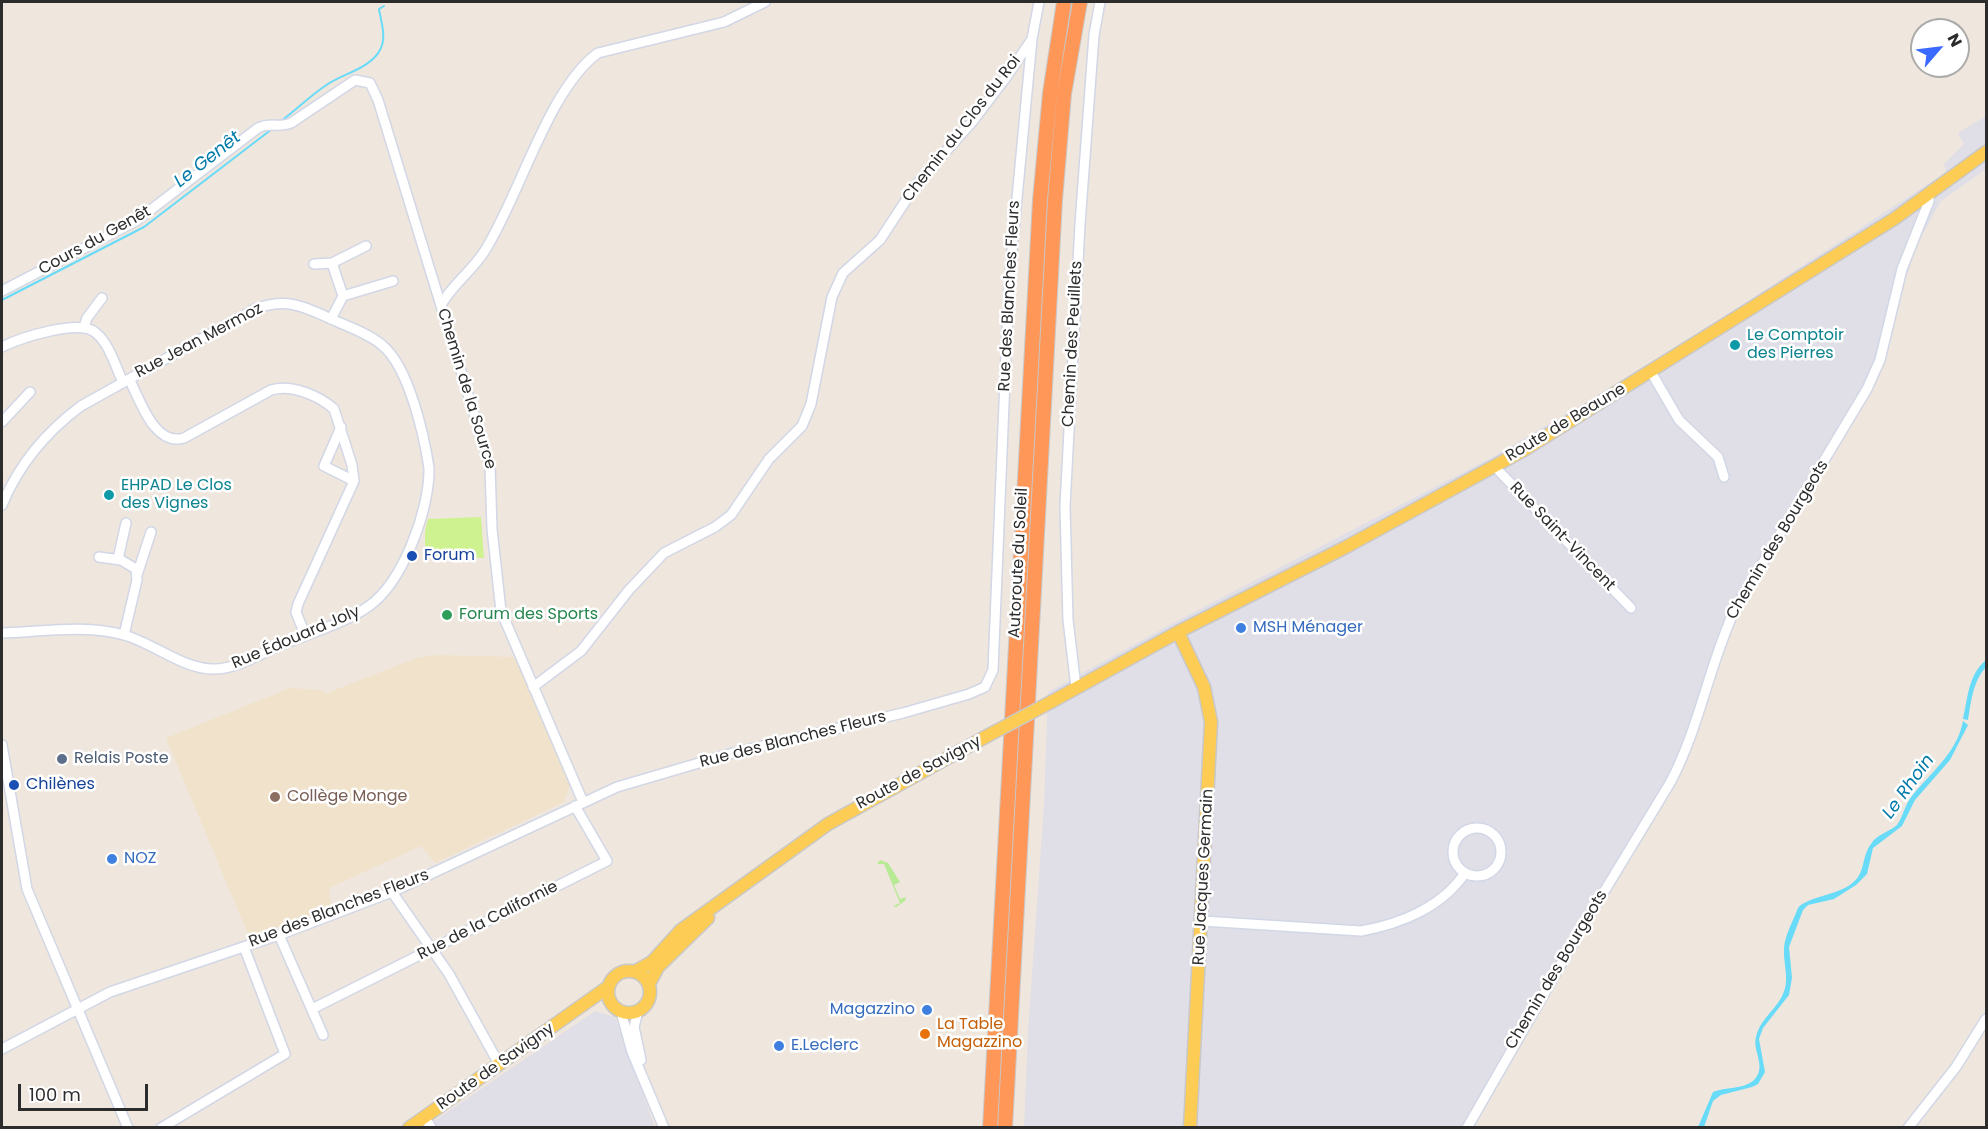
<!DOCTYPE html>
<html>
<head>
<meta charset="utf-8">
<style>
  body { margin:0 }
  #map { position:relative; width:1988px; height:1129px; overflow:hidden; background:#efe6dd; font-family:Poppins,sans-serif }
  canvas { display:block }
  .frame { position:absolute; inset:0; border:3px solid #2c2c2c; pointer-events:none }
  .north { position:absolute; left:1910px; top:18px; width:60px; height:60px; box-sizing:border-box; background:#fff; border:2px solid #ababab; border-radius:50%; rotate:62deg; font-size:16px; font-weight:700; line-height:24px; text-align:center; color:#2c2c2c }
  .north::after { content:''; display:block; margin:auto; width:21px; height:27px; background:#3a6aff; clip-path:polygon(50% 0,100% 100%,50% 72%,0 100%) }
  .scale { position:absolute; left:18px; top:1084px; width:130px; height:27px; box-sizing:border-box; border:3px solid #2c2c2c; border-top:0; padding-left:8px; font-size:18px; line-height:21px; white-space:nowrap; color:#2c2c2c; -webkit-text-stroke:4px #fff; paint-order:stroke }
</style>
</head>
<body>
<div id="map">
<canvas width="1988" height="1129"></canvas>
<div class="frame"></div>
<div class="north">N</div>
<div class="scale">100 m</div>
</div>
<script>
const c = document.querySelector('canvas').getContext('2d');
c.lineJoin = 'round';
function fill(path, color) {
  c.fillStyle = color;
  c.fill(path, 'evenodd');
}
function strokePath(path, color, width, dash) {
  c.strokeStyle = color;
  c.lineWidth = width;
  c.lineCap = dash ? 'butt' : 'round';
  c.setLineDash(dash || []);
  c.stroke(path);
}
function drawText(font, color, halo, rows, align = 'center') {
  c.font = font + ' Poppins,sans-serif';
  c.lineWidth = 5;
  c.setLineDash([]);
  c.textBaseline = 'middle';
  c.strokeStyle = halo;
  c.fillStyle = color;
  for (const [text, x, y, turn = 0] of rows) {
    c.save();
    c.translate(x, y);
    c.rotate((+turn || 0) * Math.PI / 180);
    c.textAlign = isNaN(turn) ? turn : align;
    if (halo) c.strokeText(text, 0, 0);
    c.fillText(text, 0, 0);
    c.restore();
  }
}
fill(new Path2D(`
  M1986,116v53l-45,32 -23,41 -51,154 -127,205 -56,162 -158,264 -55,100 -447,1 4,-97 16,-226 4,-113 129,-71 314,-163 152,-89 296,-192 7,-5 -2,-8 20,-20 -6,-11z
  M595,1011l20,6 40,110 -231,1z`), '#e0dee7');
fill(new Path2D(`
  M438,655l78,2 54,128 -6,17 -129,61 -14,-17 -92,42 2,20 -82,29 -83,-199 124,-50 32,2 3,4 91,-36z`), '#f1e3cb');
fill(new Path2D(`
  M880,860l8,3 12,19 -6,3 6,14 6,-2 -1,4 -9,6 -3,-1 7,-3 -16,-39h-7z`), '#b7ea95');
fill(new Path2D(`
  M481,517l3,41 -59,-2v-24l3,-13z`), '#cef290');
fill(new Path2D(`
  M1986,660v7c-13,14 -15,35 -18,53l-5,-1c5,-21 5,-44 23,-59z
  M1963,721l5,4 -18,35 -35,40 -13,26 -29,22 -6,26 -11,11 -22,14 -26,6 -5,5 -14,37 3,31 -3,17 -26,33 -4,11 6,33 -7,12 -6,3 -31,8 -8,6 -9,26h-6l15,-35c12,-5 30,-3 40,-11 15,-14 -1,-29 3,-44 4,-18 20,-27 27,-43 7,-14 0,-31 1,-46 1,-13 9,-27 14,-40 8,-11 40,-13 53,-24 15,-10 10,-27 20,-40 6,-10 18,-12 26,-19 6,-8 8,-21 15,-29 19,-24 45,-43 51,-75z`), '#68dbf9');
strokePath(new Path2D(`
  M281,121c15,-11 29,-25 44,-35 16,-12 45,-17 55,-36 7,-13 1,-28 -1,-41l5,-3
  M2,300l142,-73 128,-98`), '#68dbf9', 2);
const minor = new Path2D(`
  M332,263l11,33
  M314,264l18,-1 34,-17
  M2,291l134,-70 122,-93c12,-6 22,0 33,-5l64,-43 15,3 8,17 112,366 2,63 9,82 82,191
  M441,305c11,-20 30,-33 43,-53 35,-54 64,-163 114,-199l126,-31 41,-20
  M331,319l12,-23 50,-15
  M84,327l3,-9 15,-20
  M2,347c18,-9 78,-29 94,-14 13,10 20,35 27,49
  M1651,372l28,48 39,37 6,20
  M129,379c11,20 25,68 55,59l87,-48c20,-6 47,5 63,19l18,56 2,16 -56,123 -2,8 9,23
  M2,422l28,-30
  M341,427l-17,39 30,15
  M1494,466l137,142
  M2,505c17,-41 44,-73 79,-99l174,-97c30,-11 46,-4 74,9 17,8 39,15 53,27 27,22 42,90 47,123 1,41 -26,114 -60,138 -25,18 -60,27 -88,39 -20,8 -46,25 -68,24 -30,0 -60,-26 -89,-34 -38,-11 -84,-3 -122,-2
  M99,557l22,3 15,9 1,11 -13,55
  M118,559l8,-36
  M137,575l14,-43
  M533,687l48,-36 48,-61 35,-37 51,-26 16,-12 38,-56 33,-33 9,-22 21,-107 11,-24 37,-33 36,-55 56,-63 35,-46 25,-37 7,-37
  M1076,687l-8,-67 -3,-114 15,-282 14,-189 6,-33
  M2,745l25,144 101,239
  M1453 852a24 24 0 1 1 48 0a24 24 0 1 1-48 0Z
  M392,892l57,82 50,90
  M1202,921l159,10c40,-7 81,-24 104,-58
  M279,935l44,100
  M312,1009l295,-148 -32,-55
  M638,1011l-4,16 7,33
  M621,1012l11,40 32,76
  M2,1049l108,-57 169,-57 113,-43 225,-105 116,-34 170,-40 66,-19 16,-7 8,-17 16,-387 23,-244
  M425,1117l6,11
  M161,1128l124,-74 -41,-107
  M1467,1128l112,-195 91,-150c29,-54 39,-118 65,-174l132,-220 13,-29 22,-91 27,-68v-6
  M1908,1128l48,-61 30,-48`);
const major = new Path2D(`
  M1178,632l26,55 7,35 -21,406
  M1051,702l127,-70 168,-85 178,-97 370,-231 92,-67
  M608 992a21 21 0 1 1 42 0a21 21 0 1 1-42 0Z
  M636,971l16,-9 29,-32 147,-106 159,-88
  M649,984l9,-17 50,-49
  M409,1128l199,-141`);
const highway = new Path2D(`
  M990,1128l50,-928 10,-107 14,-91
  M1005,1128l50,-928 9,-106 16,-92`);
strokePath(minor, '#d2d7e6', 12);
strokePath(major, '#c8c8c8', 15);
strokePath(highway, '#c8c8c8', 16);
strokePath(minor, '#fff', 9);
strokePath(major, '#fdcc54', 12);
strokePath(highway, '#ff9758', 14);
const majorBridge = new Path2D(`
  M987,736l64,-34`);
strokePath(majorBridge, '#c8c8c8', 15, []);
strokePath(majorBridge, '#fdcc54', 12);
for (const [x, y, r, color] of [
  [1735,345,6,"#0f9aa8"],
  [109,495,6,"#0f9aa8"],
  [412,556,6,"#1a4fb4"],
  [447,615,6,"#2e9e5b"],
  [1241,628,6,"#3f7fe0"],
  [62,759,6,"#5c6f8a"],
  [14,785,6,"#1a4fb4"],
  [275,797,6,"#8d6e63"],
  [112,859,6,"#3f7fe0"],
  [927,1010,6,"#3f7fe0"],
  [925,1034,6,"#e8710a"],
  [779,1046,6,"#3f7fe0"]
]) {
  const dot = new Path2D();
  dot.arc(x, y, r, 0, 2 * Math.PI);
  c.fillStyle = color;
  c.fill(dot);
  strokePath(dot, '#fff', 2);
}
drawText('16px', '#2c2c2c', '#fff', [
  ["Chemin du Clos du Roi",962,129,-52],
  ["Cours du Genêt",95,241,-29],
  ["Rue des Blanches Fleurs",1010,296,-87],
  ["Rue Jean Mermoz",199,341,-28],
  ["Chemin des Peuillets",1073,344,-87],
  ["Chemin de la Source",466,389,73],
  ["Route de Beaune",1566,423,-31],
  ["Rue Saint-Vincent",1562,537,46],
  ["Chemin des Bourgeots",1778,540,-59],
  ["Autoroute du Soleil",1019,563,-87],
  ["Rue Édouard Joly",296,638,-23],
  ["Rue des Blanches Fleurs",793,740,-14],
  ["Route de Savigny",919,773,-28],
  ["Rue Jacques Germain",1204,877,-87],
  ["Rue des Blanches Fleurs",339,909,-21],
  ["Rue de la Californie",488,921,-27],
  ["Chemin des Bourgeots",1557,970,-59],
  ["Route de Savigny",496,1067,-35]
]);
drawText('16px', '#0d838f', '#fff', [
  ["Le Comptoir",1747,336],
  ["des Pierres",1747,354],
  ["EHPAD Le Clos",121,486],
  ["des Vignes",121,504]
], 'left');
drawText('16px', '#164399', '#fff', [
  ["Forum",424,556],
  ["Chilènes",26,785]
], 'left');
drawText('16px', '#27864d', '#fff', [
  ["Forum des Sports",459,615]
], 'left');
drawText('16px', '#366cbe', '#fff', [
  ["MSH Ménager",1253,628],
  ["NOZ",124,859],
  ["Magazzino",915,1010,"right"],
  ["E.Leclerc",791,1046]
], 'left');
drawText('16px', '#4e5e75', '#fff', [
  ["Relais Poste",74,759]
], 'left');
drawText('16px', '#785e54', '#fff', [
  ["Collège Monge",287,797]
], 'left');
drawText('16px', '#c56008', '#fff', [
  ["La Table",937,1025],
  ["Magazzino",937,1043]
], 'left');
drawText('italic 18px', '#027aaa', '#fff', [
  ["Le Genêt",208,160,-38],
  ["Le Rhoin",1909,787,-54]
]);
</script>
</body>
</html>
